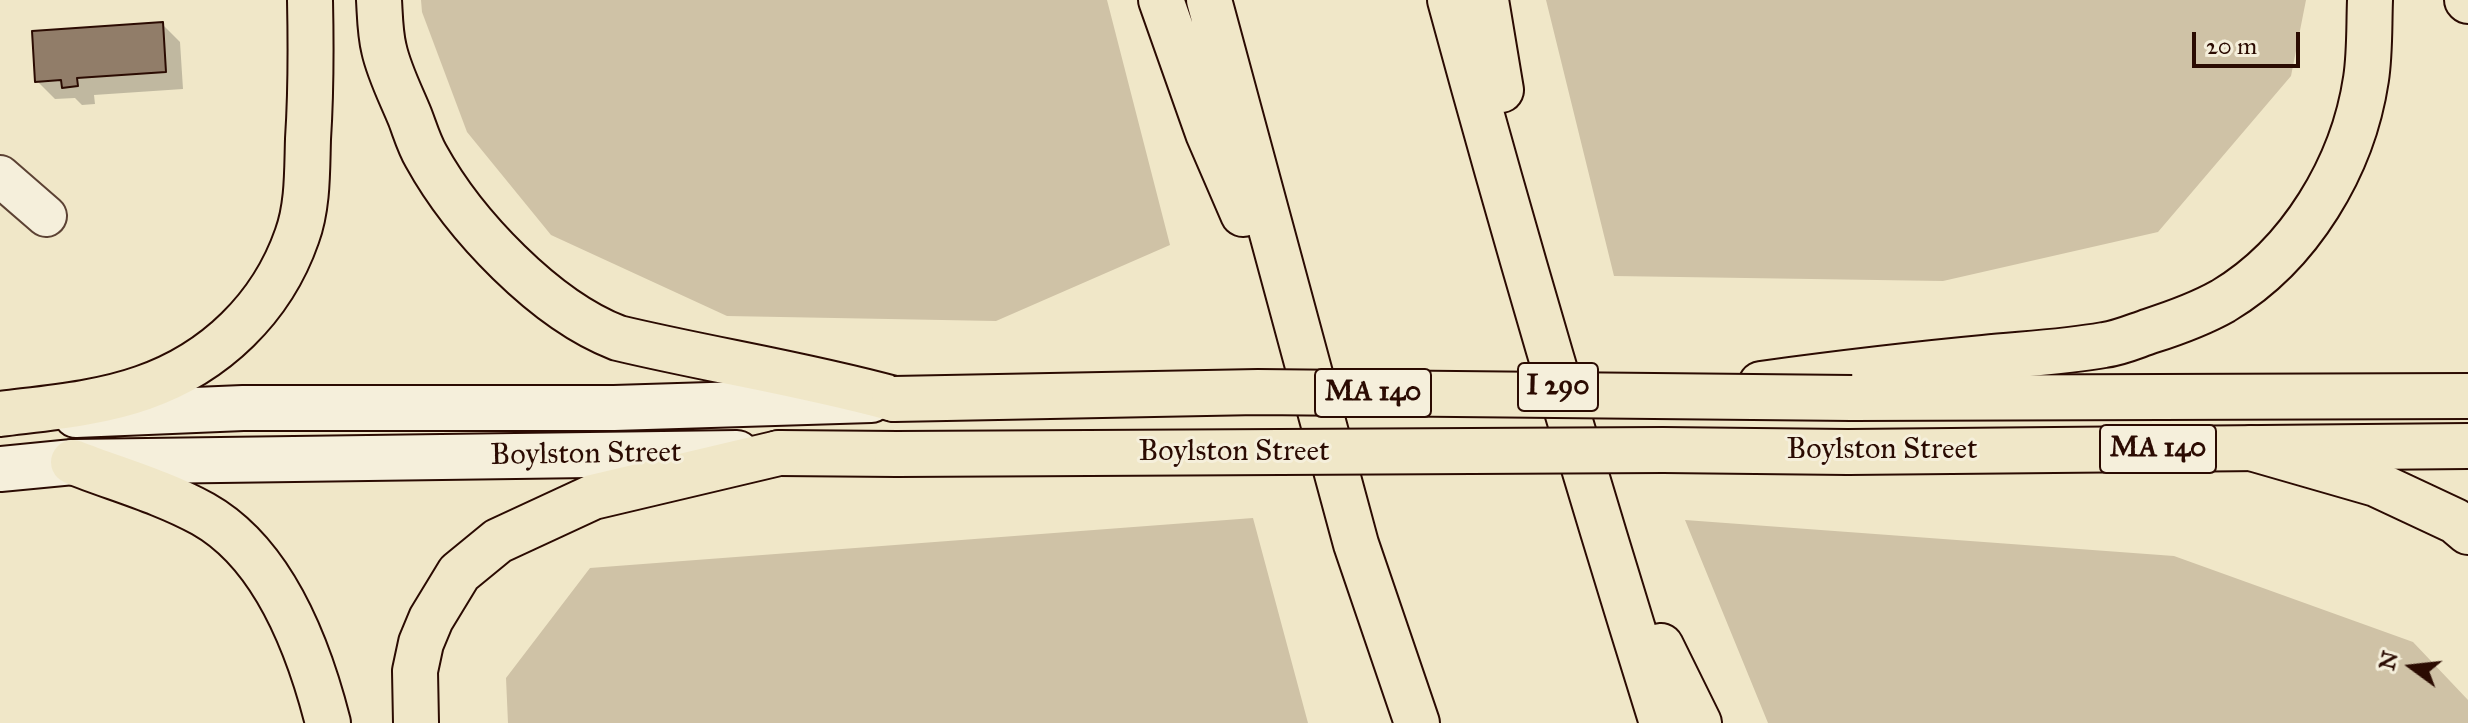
<!DOCTYPE html>
<html>
<head>
<meta charset="utf-8">
<style>
  body { margin:0 }
  #map { position:relative; width:2468px; height:723px; overflow:hidden; background:#f0e7c8; font-family:"IM FELL Great Primer",serif }
  canvas { display:block }
  .north { position:absolute; left:2372px; top:627px; width:80px; height:80px; -webkit-text-stroke:6px #f5efdb; paint-order:stroke; rotate:285deg; font-size:22px; font-weight:700; line-height:32px; text-align:center; color:#2b0b02 }
  .north::after { content:''; display:block; margin:auto; width:28px; height:36px; background:#2b0b02; clip-path:polygon(50% 0,100% 100%,50% 72%,0 100%) }
  .scale { position:absolute; left:2192px; top:32px; width:108px; height:36px; box-sizing:border-box; border:4px solid #2b0b02; border-top:0; padding-left:10px; font-size:24px; line-height:28px; white-space:nowrap; color:#2b0b02; -webkit-text-stroke:6px #f5efdb; paint-order:stroke }
</style>
</head>
<body>
<div id="map">
<canvas width="2468" height="723"></canvas>
<div class="north">N</div>
<div class="scale">20 m</div>
</div>
<script>
const c = document.querySelector('canvas').getContext('2d');
c.lineJoin = 'round';
function fill(path, color) {
  c.fillStyle = color;
  c.fill(path, 'evenodd');
}
function strokePath(path, color, width, dash) {
  c.strokeStyle = color;
  c.lineWidth = width;
  c.lineCap = dash ? 'butt' : 'round';
  c.setLineDash(dash || []);
  c.stroke(path);
}
function drawText(font, color, halo, rows, align = 'center') {
  c.font = font + ' "IM FELL Great Primer",serif';
  c.lineWidth = 6;
  c.setLineDash([]);
  c.textBaseline = 'middle';
  c.strokeStyle = halo;
  c.fillStyle = color;
  for (const [text, x, y, turn = 0] of rows) {
    c.save();
    c.translate(x, y);
    c.rotate((+turn || 0) * Math.PI / 180);
    c.textAlign = isNaN(turn) ? turn : align;
    if (halo) c.strokeText(text, 0, 0);
    c.fillText(text, 0, 0);
    c.restore();
  }
}
fill(new Path2D(`
  M421,0h686l63,245 -174,76 -269,-5 -176,-81 -84,-103 -45,-120z
  M1546,0h760l-15,76 -133,156 -215,49 -329,-5z
  M1253,518l55,205h-800l-2,-45 84,-110z
  M1685,520l489,36 239,86 55,58v23h-700z`), '#cfc2a6');
fill(new Path2D(`
  M162,24l18,18 3,47 -89,6 1,9 -13,1 -7,-7 -20,1 -18,-18z`), '#0003');
const building = new Path2D(`
  M163,22l3,50 -89,6 1,8 -16,2 -1,-8 -26,2 -3,-51z`);
fill(building, '#917d69');
strokePath(building, '#2b0b02', 2);
const minor = new Path2D(`
  M0,176l46,40`);
const secondary = new Path2D(`
  M76,415l167,-7h371l257,-8
  M0,469l73,-7 664,-9`);
const primary = new Path2D(`
  M1852,398l616,-2
  M1848,452l620,-6
  M779,453l118,1`);
const motorway = new Path2D(`
  M379,0c1,16 1,33 5,49 5,23 17,46 26,68 5,13 9,27 16,39 38,69 119,154 192,182 92,22 185,36 276,61
  M1161,0l47,133 35,81
  M1209,0l147,544 61,179
  M1450,0c66,243 137,483 212,723
  M1486,0l15,90
  M2467,0l1,1
  M1761,384c74,-10 148,-19 223,-26 39,-4 81,-6 120,-13 16,-2 31,-9 46,-14 25,-8 50,-17 73,-30 77,-46 130,-135 143,-222 4,-26 3,-53 4,-79
  M0,414c47,-6 98,-10 143,-26 72,-25 129,-80 154,-152 11,-30 10,-65 11,-97 3,-46 3,-92 2,-139
  M2251,448l125,36 79,37 13,11
  M73,462c43,17 88,29 130,52 71,40 106,134 125,209
  M1661,646l38,77
  M416,723l-1,-52 6,-28 10,-24 28,-46 39,-32 95,-44 186,-44`);
strokePath(minor, '#5c4234', 44);
strokePath(secondary, '#2b0b02', 48);
strokePath(primary, '#2b0b02', 48);
strokePath(motorway, '#2b0b02', 48);
strokePath(minor, '#f5efdb', 40);
strokePath(secondary, '#f5efdb', 44);
strokePath(primary, '#f0e7c8', 44);
strokePath(motorway, '#f0e7c8', 44);
const primaryBridge = new Path2D(`
  M894,399l364,-7 594,6
  M897,454l766,-4 185,2`);
strokePath(primaryBridge, '#2b0b02', 48, []);
strokePath(primaryBridge, '#f0e7c8', 44);
for (const [x, y, w] of [
  [1558,387,80],
  [1373,393,116],
  [2158,449,116]
]) {
  const box = new Path2D();
  box.roundRect(x - w / 2, y - 24, w, 48, 6);
  c.fillStyle = '#f5efdb';
  c.fill(box);
  strokePath(box, '#2b0b02', 2);
}
drawText('bold 28px', '#2b0b02', null, [
  ["I 290",1558,387],
  ["MA 140",1373,393],
  ["MA 140",2158,449]
]);
drawText('30px', '#2b0b02', '#f5efdb', [
  ["Boylston Street",1882,451],
  ["Boylston Street",1234,453],
  ["Boylston Street",586,455,-1]
]);
</script>
</body>
</html>
